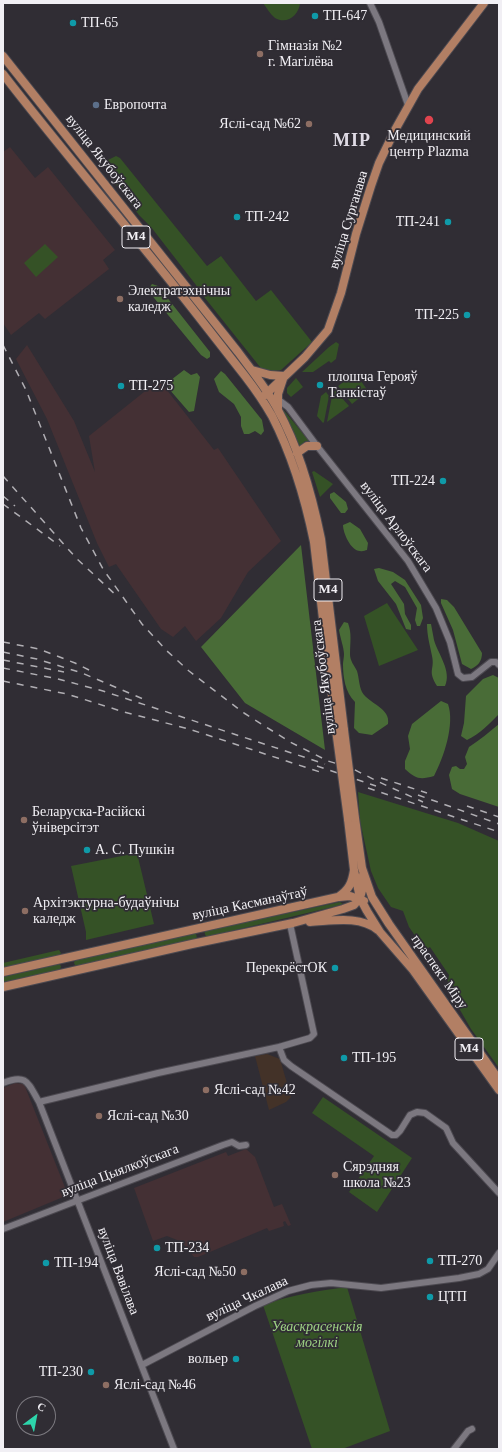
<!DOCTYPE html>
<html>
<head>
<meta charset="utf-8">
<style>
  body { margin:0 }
  #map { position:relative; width:502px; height:1452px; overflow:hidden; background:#302d34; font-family:"Times New Roman",serif }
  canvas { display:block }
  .frame { position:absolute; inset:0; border:4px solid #f1eff4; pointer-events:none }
  .north { position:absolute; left:16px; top:1396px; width:40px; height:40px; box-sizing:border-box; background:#302d34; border:1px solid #7d7b81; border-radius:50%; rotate:32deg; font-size:11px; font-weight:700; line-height:16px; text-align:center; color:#f1eff4 }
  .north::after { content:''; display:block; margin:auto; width:14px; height:18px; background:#2dd5ab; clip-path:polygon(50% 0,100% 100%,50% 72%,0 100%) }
</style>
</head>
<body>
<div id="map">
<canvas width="502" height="1452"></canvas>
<div class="frame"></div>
<div class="north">С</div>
</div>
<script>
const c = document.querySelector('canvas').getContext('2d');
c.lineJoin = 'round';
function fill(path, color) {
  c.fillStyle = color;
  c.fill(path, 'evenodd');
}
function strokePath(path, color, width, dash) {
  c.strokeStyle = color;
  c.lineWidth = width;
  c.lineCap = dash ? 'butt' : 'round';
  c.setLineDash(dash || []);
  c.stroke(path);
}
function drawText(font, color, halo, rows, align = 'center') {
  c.font = font + ' "Times New Roman",serif';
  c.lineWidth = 3.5;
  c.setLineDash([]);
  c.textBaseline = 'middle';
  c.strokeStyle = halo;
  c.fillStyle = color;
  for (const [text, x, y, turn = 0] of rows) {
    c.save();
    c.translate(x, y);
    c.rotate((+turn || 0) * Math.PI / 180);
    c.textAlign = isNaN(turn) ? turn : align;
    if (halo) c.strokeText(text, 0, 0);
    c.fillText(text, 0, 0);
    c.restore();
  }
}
fill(new Path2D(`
  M267,1054l13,5 11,38 -5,5 -17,8 -14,-54z`), '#433228');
fill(new Path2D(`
  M10,147l25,31 13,-11 67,83 -12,10 6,9 -64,50 -6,-6 -28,22 -8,-12v-171z
  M27,345l47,76 21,51 -6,-36 70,-56 55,70 4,-2 63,93 -33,31 -27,46 -25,23 -11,-15 -12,11 -12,-8 -45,-65 -7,3 -12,-24 -50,-124 -31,-60z
  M15,1083l9,1 44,111 -65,27v-134z
  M246,1149l9,8 19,50 8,-3 9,21 -3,1 -3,-5 -2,1 1,4 -15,5 -2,-3 -69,29h-4l-12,-15 -15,-6 -14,5 -19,-53 92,-36 2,4z`), '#443034');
fill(new Path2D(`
  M263,3h37c-1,12 -13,22 -25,15 -5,-4 -8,-10 -12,-15z
  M116,156l4,2 87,108 14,-10 35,45 15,-11 41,52 -31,28 -17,2 -63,-79 -5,-8 -45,-58 -12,-12 -31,-41 -2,-5v-8z
  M45,244l13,13 -22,20 -12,-14z
  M336,342l3,2 -3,15 -5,4 -2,-2 -16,11h-11l27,-25z
  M349,373l7,1 12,17 -16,13 -14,-18 7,-5 -2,-3z
  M296,378l7,9 -12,10 -4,-4v-5z
  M334,389l15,17 -22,16 6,-31z
  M326,392l3,4 -5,26 -1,1 -6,-7 4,-20z
  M282,408l27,33h-4l-5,6z
  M314,471l19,13 -13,13 -8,-25z
  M387,603l31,47 -39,16 -15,-50z
  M358,792l100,31 41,18v227l-28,-39 -15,-26 -9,-18 2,-10 -19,-28 -5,3 -16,-23 -6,-16 -12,-4 -13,-19 -7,-17 -11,-50z
  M137,853l17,71 -68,16v-8l-15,-66z
  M340,902l3,2 -2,1 -135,32 -2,-6z
  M196,933l1,6 -120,27 -2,-1 -1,-2 1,-3z
  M59,950l2,3 -1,2 -57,13v-5z
  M59,964l2,2 -1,4 -57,12v-5z
  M323,1097l89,61 -35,54 -28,-20 25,-36 -62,-43z
  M347,1287l43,144 -48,18h-30l-49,-144c28,-10 55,-14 84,-18z`), '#355226');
fill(new Path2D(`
  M152,284l6,2 52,66v5l-3,2 -6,-4 -51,-62 -1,-5z
  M184,370l7,5 6,-2 3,4 -6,34 -5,1 -20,-23 -2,-6z
  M221,371l4,3 37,46 2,11 -3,4 -6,-4 -6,3h-5l-3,-8v-9l-7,-13 -15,-12 -5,-13z
  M334,492l12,10 2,7 -3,4h-4l-11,-15v-4z
  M350,522l10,7 8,14 -1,7c-2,0 -4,2 -7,1 -9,0 -17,-18 -17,-26z
  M301,545l24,205 -80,-47 -44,-56z
  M379,568l14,4 12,8 16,25 2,13 -3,8h-3l-2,-6 2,-12 -12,-21 -10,-6 -4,3 13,20 1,10 6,11v5l-5,-1 -10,-25 -18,-23 -4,-12z
  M441,599l6,1 7,7 28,46c0,8 -4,13 -11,16l-9,-5 -9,-34 -12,-27z
  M344,622l4,1c4,11 2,19 2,31 0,7 4,11 7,17 2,6 2,15 5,21 7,12 29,16 26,32l-16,11 -13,-2 -5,-5 1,-26c-10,-10 -12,-25 -12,-38 0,-3 1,-6 1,-10 0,-6 -4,-17 -5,-24z
  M427,624h4c1,5 2,11 3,16 4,14 18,31 11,46h-8c-10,-16 -2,-16 -5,-30 -2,-11 -5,-20 -5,-32z
  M493,675l6,3v36c-10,10 -19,20 -32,26l-6,-4 3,-13 2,-27 17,-17z
  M441,701l7,3c7,20 -4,53 -14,72 -14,4 -18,3 -29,-7v-8l5,-12 -2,-13 4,-12z
  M499,724v83l-39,-13 -8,-5 -3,-14 3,-8 4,-1 4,3h4l3,-5 -2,-7 4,-10c11,-7 20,-15 30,-23z`), '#496c37');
const minor = new Path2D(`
  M370,3l9,19 29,83
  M276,398l12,9 29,39 91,115 28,47 14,34 8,32 5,4 9,-1 19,-15h5l3,3
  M279,1047l5,13 7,6 101,69h4l4,-4 10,-16 7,-3 8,1 21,15 7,15 46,50
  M3,1083c24,-10 25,0 36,19l135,347
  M39,1102l119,-29 121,-26 31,-9 4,-4 -24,-110
  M3,1229l220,-84 9,-3 7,4 7,-1
  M142,1365l113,-59 33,-15 23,-6 20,-2 50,5 78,-10 20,-4 9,-5 11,-16
  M454,1449l14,-18 4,-2`);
const major = new Path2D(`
  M3,56l235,296c14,19 29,37 40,58 22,40 34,85 43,129l23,191
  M3,74c61,79 126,154 188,233 18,23 36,46 54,69 10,13 19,26 27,40 20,39 33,82 42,126l22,188
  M252,370l18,5 14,1
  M265,395l40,-38 23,-27 13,-37 15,-59 15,-48 8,-23 16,-33 23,-41 66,-86
  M278,408v-14l5,-15
  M297,453l10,-7h10
  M355,818l7,50 10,29 17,27 110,156
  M348,819l6,51 6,28 7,13 13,21 33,38 86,120
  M339,897l11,-1 14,5
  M310,922c22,-1 49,-7 68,8
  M3,972l335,-75c11,-7 14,-14 16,-27
  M3,987l189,-43 101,-21 50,-14 11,-4 6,-7 3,-11v-12`);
strokePath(minor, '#4c4950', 8);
strokePath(major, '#4c4950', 10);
strokePath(minor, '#7c7880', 6);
strokePath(major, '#b27f64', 8);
strokePath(new Path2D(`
  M3,345l23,45 55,138 22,41 39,55 25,27 22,20 55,42 46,29 38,19 23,7 28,14 44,20
  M3,476l74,83 41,38
  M3,496l12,10
  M3,504l57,42
  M3,642l36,7 36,14 18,9
  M3,652l34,7 45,14 66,28
  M3,660l61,12
  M3,668l55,11 45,12 222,73
  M3,681l64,13 57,18 65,17 134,44
  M317,766l59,20
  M381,778l46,15
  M368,788l131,44
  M418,795l81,29
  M467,806l32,11`), '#b0aeb3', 1.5, [7, 7]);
const majorBridge = new Path2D(`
  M336,730l12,89
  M344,730l11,88`);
strokePath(majorBridge, '#4c4950', 10, []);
strokePath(majorBridge, '#b27f64', 8);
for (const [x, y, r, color] of [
  [315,16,4,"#0f9aa8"],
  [73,23,4,"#0f9aa8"],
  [260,54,4,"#8d6e63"],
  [96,105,4,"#5c6f8a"],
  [429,120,5,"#e0444e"],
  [309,124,4,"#8d6e63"],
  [237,217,4,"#0f9aa8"],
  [448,222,4,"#0f9aa8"],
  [120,299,4,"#8d6e63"],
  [467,315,4,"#0f9aa8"],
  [320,385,4,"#0f9aa8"],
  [121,386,4,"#0f9aa8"],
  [443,481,4,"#0f9aa8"],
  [24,820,4,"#8d6e63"],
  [87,850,4,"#0f9aa8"],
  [25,911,4,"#8d6e63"],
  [335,968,4,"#0f9aa8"],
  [344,1058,4,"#0f9aa8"],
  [206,1090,4,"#8d6e63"],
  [99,1116,4,"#8d6e63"],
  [335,1175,4,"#8d6e63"],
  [157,1248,4,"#0f9aa8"],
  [430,1261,4,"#0f9aa8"],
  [46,1263,4,"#0f9aa8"],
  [244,1272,4,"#8d6e63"],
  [430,1297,4,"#0f9aa8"],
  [236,1359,4,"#0f9aa8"],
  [91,1372,4,"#0f9aa8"],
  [106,1385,4,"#8d6e63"]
]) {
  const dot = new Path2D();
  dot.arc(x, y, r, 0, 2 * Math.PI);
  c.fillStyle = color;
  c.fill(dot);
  strokePath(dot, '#302d34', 1.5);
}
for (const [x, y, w] of [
  [136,237,28],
  [328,590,28],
  [469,1049,28]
]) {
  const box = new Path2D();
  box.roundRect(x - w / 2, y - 11, w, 22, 3);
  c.fillStyle = '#302d34';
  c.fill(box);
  strokePath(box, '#f1eff4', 1);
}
drawText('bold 13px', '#f1eff4', null, [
  ["М4",136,237],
  ["М4",328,590],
  ["М4",469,1049]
]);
drawText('14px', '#f1eff4', '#302d34', [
  ["ТП-647",323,16],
  ["ТП-65",81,23],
  ["Гімназія №2",268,46],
  ["г. Магілёва",268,62],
  ["Европочта",104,105],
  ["Яслі-сад №62",301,124,"right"],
  ["Медицинский",429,136,"center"],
  ["центр Plazma",429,152,"center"],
  ["ТП-242",245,217],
  ["ТП-241",440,222,"right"],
  ["Электратэхнічны",128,291],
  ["каледж",128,307],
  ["ТП-225",459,315,"right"],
  ["плошча Герояў",328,377],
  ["Танкістаў",328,393],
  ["ТП-275",129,386],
  ["ТП-224",435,481,"right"],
  ["Беларуска-Расійскі",32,812],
  ["ўніверсітэт",32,828],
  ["А. С. Пушкін",95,850],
  ["Архітэктурна-будаўнічы",33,903],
  ["каледж",33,919],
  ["ПерекрёстОК",327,968,"right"],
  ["ТП-195",352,1058],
  ["Яслі-сад №42",214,1090],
  ["Яслі-сад №30",107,1116],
  ["Сярэдняя",343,1167],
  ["школа №23",343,1183],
  ["ТП-234",165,1248],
  ["ТП-270",438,1261],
  ["ТП-194",54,1263],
  ["Яслі-сад №50",236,1272,"right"],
  ["ЦТП",438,1297],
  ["вольер",228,1359,"right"],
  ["ТП-230",83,1372,"right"],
  ["Яслі-сад №46",114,1385]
], 'left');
drawText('14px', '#f1eff4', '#302d34', [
  ["вуліца Якубоўскага",104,162,52],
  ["вуліца Сурганава",349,220,-73],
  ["вуліца Арлоўскага",396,527,53],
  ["вуліца Якубоўскага",324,677,-97],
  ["вуліца Касманаўтаў",250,904,-12],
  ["праспект Міру",439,972,55],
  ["вуліца Цыялкоўскага",120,1171,-21],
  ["вуліца Вавілава",118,1271,69],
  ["вуліца Чкалава",247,1299,-25]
]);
drawText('italic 14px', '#9ed384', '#302d34', [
  ["Уваскрасенскія",317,1327],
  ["могілкі",317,1343]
]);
c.letterSpacing = '1px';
drawText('bold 18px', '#dfdbe5', '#302d34', [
  ["МІР",352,141]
]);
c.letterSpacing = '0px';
</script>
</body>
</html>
